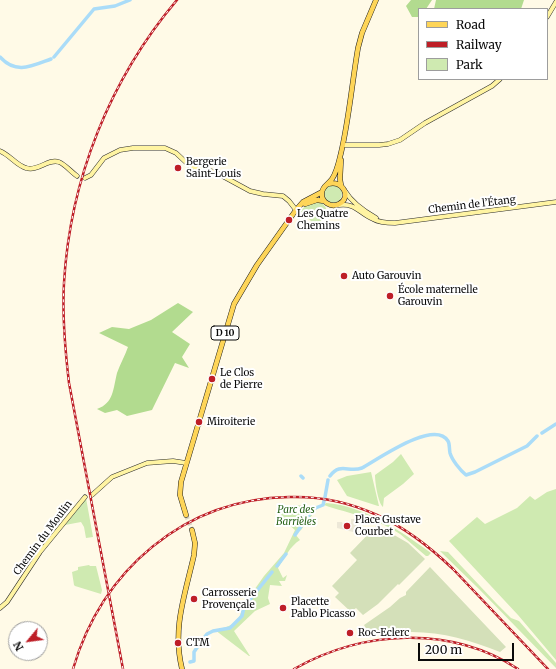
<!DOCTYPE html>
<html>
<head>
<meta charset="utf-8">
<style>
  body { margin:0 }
  #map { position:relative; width:556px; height:669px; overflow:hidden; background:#fffae7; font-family:Merriweather,serif }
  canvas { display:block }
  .legend { position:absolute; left:418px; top:8px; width:130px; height:72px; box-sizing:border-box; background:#fff; border:1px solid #9d9d9d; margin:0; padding:5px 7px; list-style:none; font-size:12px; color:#0a0a0a }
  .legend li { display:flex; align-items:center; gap:8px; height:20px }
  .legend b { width:20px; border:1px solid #9d9d9d }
  .north { position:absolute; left:8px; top:621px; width:40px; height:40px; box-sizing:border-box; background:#fff; border:1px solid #9d9d9d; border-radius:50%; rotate:241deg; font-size:11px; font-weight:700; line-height:16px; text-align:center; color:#0a0a0a }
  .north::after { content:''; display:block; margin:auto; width:14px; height:18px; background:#be1e27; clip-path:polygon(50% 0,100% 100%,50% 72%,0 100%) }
  .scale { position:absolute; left:418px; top:643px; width:96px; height:18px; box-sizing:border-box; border:2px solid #0a0a0a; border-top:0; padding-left:5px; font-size:12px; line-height:14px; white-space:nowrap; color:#0a0a0a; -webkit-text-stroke:3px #fff; paint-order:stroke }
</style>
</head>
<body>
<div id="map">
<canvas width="556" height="669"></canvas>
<ul class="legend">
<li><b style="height:5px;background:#fed558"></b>Road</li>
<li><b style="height:5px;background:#be1e27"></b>Railway</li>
<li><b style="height:11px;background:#cfeab1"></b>Park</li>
</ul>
<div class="north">N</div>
<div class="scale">200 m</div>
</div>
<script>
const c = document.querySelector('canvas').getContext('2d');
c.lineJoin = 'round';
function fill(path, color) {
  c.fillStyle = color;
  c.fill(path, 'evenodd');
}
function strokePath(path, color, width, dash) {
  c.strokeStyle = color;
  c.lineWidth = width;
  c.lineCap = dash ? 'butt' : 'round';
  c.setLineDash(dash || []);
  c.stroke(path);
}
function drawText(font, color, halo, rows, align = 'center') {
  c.font = font + ' Merriweather,serif';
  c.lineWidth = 4;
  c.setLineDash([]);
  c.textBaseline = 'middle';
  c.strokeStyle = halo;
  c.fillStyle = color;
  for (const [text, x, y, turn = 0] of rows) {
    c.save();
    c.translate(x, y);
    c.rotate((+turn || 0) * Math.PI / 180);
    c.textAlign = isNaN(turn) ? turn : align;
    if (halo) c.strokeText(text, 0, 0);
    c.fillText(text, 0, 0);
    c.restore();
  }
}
fill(new Path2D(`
  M324 194a9 9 0 1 1 18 0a9 9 0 1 1-18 0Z
  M319,201c14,9 6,16 -3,25l-10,-10 -6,-5 8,-7z
  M401,454l13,20 -11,10 -19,14 -1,9c-5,-4 -8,-25 -8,-32l18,-13z
  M371,472l8,34h-1l-31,-10 -10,-16 10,-4z
  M556,489v171l-38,-45 -69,-74 28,-24 8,7 32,-16 13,-12 5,4 12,-8z
  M86,498l7,39 -7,1 -2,-11 -3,-5 -16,3z
  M326,503c38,3 75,28 105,50l-3,3h-2c-9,-7 -17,-15 -26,-22 -23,-16 -50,-20 -76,-29z
  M287,505l32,1 -18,24 -6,4 5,6c-10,6 -16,19 -22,28l5,10 4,-3 -2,6h-6l3,5 -12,-1 -2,13 2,6 -15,7 -21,20 16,25h-1l-34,-26c18,-4 25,-7 28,-26l4,-4 17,-24 20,-23 11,-23 -16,-14z
  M440,551l8,1 48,51 15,15 8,3 37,42v5l-77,-79z
  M89,565l1,1h6l6,24 -1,4 -26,-8 -1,-1 -2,-13 6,-2v-3z`), '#cfeab1');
fill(new Path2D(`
  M411,0h21l-6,9h-7v8h-7l-6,-11z
  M436,0h88l-3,9h-87z
  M178,303l15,9 -21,20 18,12 -8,13 7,11 -14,-5 -23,47 -25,6 -10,-6 -12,3 -8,-4c17,-6 16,-20 20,-36 3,-9 8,-17 11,-26l-29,-14 13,-6 17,2 22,-9z`), '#b2db8f');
fill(new Path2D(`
  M377,525l31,18 17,16 -26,26 -1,-1 -20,20 -15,11 -7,-7 -5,4 -16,-15 4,-4 -7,-7 25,-26 -7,-7z
  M430,567l76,80 -6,5c-29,-12 -61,-21 -93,-20 -12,0 -24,2 -37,3l-6,-10 26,-18 10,-9 6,-3v-3z`), '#d4e0b9');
fill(new Path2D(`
  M351,519h7l-3,12 -2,1 -16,-4v-6h5l1,3 8,-1z`), '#ede8d8');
strokePath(new Path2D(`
  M0,57c16,18 32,9 51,2
  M54,57l40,-48 21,-3 15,-6
  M542,433l14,-9
  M301,476l2,2
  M330,476c10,-14 19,-3 32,-8 15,-8 72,-49 86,-27 2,3 1,8 2,12 2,7 10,17 16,22l9,-3 52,-26 10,-10
  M325,497l3,-17
  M295,535l18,-26 10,-4 1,-4
  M277,566l9,-12
  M190,662l4,-1v-9l9,-13 4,-5 6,-3 17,-3 12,-12 2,-9 28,-35`), '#aadcf8', 3.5);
strokePath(new Path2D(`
  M186,515l6,15`), '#dad6c6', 4.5, [4.5, 2]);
const secondary = new Path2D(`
  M547,17l9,-15
  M343,145h36l9,-1 12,-4 25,-17 67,-37 8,-7
  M0,151c10,4 16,14 26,17 12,4 22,-10 33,-6 7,3 12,10 18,14
  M85,178l6,-3 13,-17 16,-8 13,-2h32l11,5 15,14 24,5 35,19 13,3 20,2 6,5 7,9
  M345,191c7,12 19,20 31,27
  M339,205c17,-2 20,8 34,14 7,4 15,4 22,4l161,-21
  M92,495l20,-18 35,-14 26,-2 13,2
  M0,608l7,-6 33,-50 45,-55`);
const primary = new Path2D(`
  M341,160l-1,19 1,6
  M328,184c15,-5 24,14 11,20 -8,4 -18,-2 -17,-11 0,-7 7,-9 10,-14 5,-7 7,-18 9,-26 8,-34 11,-70 17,-105l4,-15 14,-33
  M305,204l12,-4 7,1
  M186,515l-6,-20 1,-13 53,-178 23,-39 39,-55 7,-8 19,-10
  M182,669c-10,-41 3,-74 12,-114l1,-12 -3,-13`);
strokePath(secondary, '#2c2c2c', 5);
strokePath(primary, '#1b1b1b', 5.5);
strokePath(secondary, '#fff4a2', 4);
strokePath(primary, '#fed558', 4.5);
const rail = new Path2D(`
  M73,669c29,-99 111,-170 216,-172 30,-1 60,5 88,18 29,13 53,32 76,54l95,100
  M123,669l-54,-286c-4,-34 -7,-67 -5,-100 6,-104 46,-204 113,-283
  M294,669c69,-39 156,-44 224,0`);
strokePath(rail, '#be1e27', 2.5);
strokePath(rail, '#fff', 1, [3]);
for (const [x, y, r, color] of [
  [178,168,4,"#be1e27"],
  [289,220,4,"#be1e27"],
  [344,276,4,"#be1e27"],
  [390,296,4,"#be1e27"],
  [212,379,4,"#be1e27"],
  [199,422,4,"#be1e27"],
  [347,526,4,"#be1e27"],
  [194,599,4,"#be1e27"],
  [283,608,4,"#be1e27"],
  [350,633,4,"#be1e27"],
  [178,643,4,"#be1e27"]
]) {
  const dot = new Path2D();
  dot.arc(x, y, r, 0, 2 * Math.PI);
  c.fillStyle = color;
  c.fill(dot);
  strokePath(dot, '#fff', 1.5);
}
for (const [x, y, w] of [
  [225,333,28]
]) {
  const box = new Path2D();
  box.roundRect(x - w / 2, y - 7, w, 14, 3);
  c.fillStyle = '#fff';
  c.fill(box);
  strokePath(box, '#0a0a0a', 1);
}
drawText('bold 9px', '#0a0a0a', null, [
  ["D 10",225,333]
]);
drawText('10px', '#0a0a0a', '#fff', [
  ["Bergerie",186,162],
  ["Saint-Louis",186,174],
  ["Les Quatre",297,214],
  ["Chemins",297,226],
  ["Auto Garouvin",352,276],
  ["École maternelle",398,290],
  ["Garouvin",398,302],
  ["Le Clos",220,373],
  ["de Pierre",220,385],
  ["Miroiterie",207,422],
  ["Place Gustave",355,520],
  ["Courbet",355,532],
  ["Carrosserie",202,593],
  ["Provençale",202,605],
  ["Placette",291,602],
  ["Pablo Picasso",291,614],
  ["Roc-Eclerc",358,633],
  ["CTM",186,643]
], 'left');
drawText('10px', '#0a0a0a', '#fff', [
  ["Chemin de l’Étang",472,205,-7],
  ["Chemin du Moulin",43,538,-53]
]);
drawText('italic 10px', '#296319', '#fff', [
  ["Parc des",296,510],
  ["Barrièles",296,522]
]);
</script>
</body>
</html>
